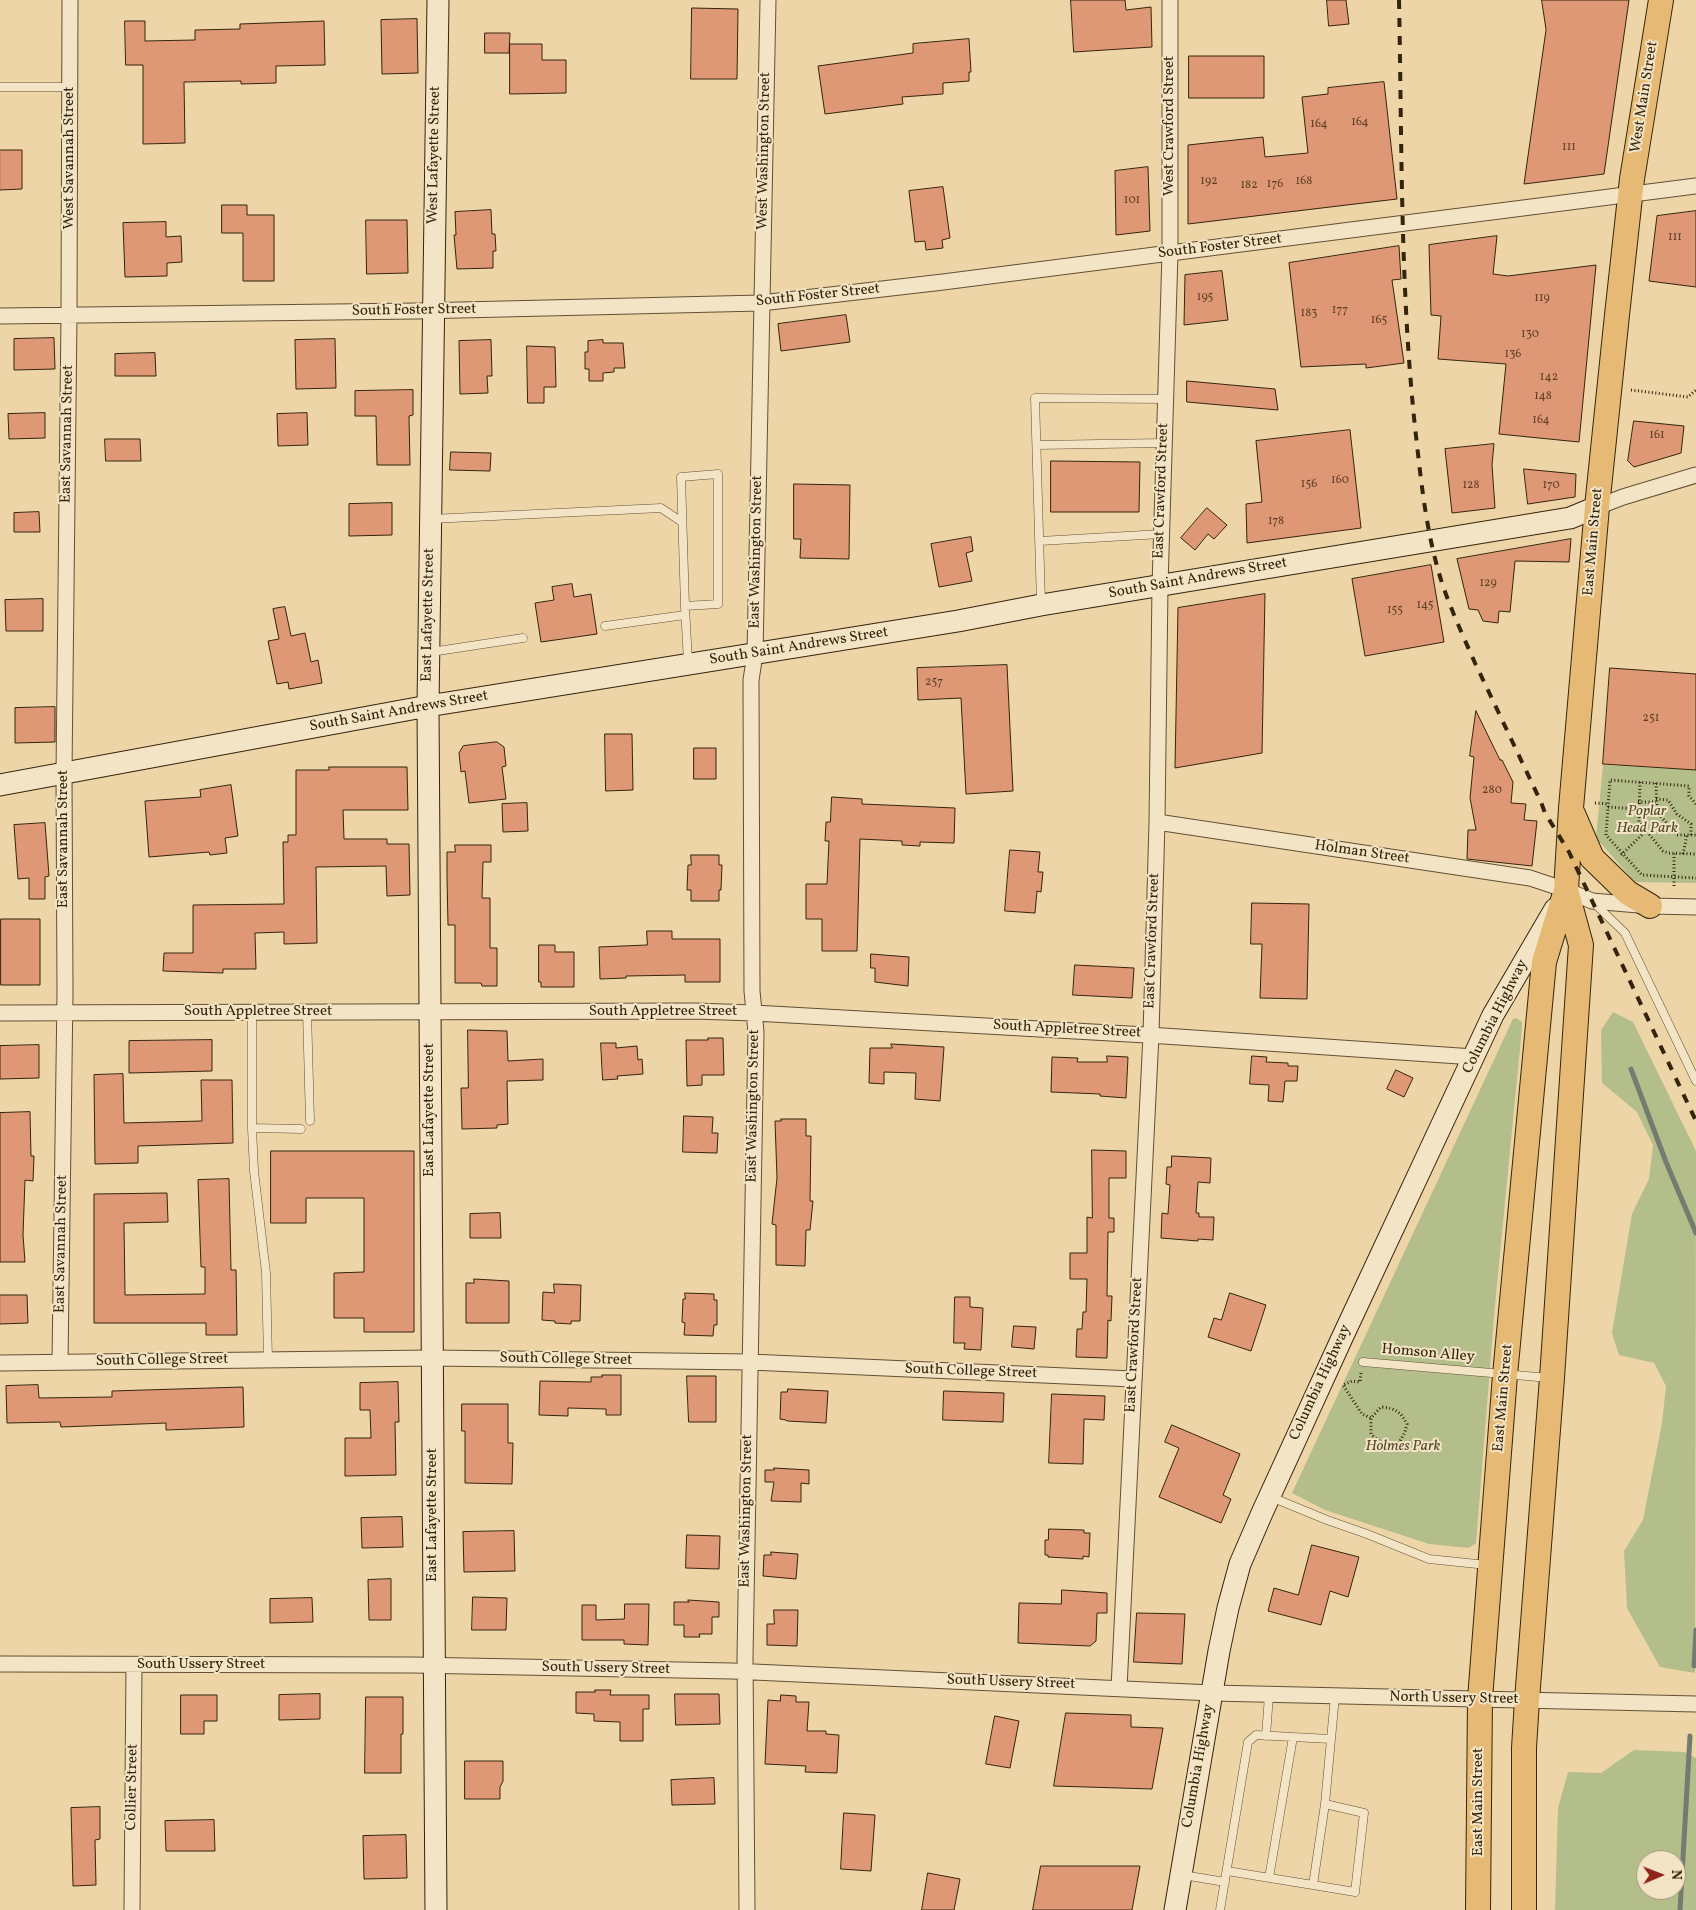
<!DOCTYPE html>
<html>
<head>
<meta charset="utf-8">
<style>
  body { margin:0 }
  #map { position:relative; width:1696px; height:1910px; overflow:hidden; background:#edd5a7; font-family:Vollkorn,serif }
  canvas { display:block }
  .north { position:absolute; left:1636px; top:1850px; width:50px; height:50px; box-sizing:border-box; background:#f3e4c6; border:1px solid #a7977c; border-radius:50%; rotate:89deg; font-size:14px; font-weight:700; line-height:20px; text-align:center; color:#35240c }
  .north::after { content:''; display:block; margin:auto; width:18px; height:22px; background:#8f2418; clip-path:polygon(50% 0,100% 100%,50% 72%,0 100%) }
</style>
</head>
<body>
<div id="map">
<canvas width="1696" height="1910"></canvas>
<div class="north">N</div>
</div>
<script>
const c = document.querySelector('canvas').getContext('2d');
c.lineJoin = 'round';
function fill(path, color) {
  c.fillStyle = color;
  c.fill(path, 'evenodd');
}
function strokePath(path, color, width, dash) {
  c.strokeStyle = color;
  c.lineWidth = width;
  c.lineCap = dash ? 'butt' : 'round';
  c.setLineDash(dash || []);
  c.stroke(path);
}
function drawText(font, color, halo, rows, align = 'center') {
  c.font = font + ' Vollkorn,serif';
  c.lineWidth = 4;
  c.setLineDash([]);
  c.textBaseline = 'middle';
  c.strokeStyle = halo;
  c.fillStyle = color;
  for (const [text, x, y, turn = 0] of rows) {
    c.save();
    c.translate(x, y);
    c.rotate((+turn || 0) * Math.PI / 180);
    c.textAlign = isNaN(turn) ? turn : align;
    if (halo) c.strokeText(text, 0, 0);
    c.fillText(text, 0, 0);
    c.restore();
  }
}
fill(new Path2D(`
  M1603,765l93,5v113l-61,-1 -39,-44z
  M1613,1012l20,10 63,129 -1,522 -35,-6 -33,-59 -3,-57 19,-31 19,-97 4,-37 -12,-23 -35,-8 -7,-22 20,-119 17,-35 4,-34 -16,-33 -35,-29 -1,-53z
  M1516,1018l6,4v6l-27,277 -19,238 -7,5 -40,-4 -104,-34 -33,-17 221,-474z
  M1634,1750l50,2 12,6v152h-141l3,-102 10,-36 33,1zM1646,1860h30v30h-30z`), '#b3be8b');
strokePath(new Path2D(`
  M1631,1069l35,93 30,71
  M1694,1666l2,-36
  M1680,1910l10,-174`), '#757b71', 5);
const building = new Path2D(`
  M1071,0h54l1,10 25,-3 1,40 -78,5z
  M1327,0h19l3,24 -20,2z
  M1542,0h87l-25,174 -80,10 22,-154z
  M692,8l46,1 -1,70h-46z
  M417,19l1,54 -36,1 -1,-54z
  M125,21h20v20l50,-1v-10l45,-1v-5l84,-3 1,44 -49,1v17l-35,1v-3l-57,1 1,61 -42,1v-79h-17z
  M485,33h25l-1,20h-24z
  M969,39l2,33h-2v9l-26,2v11l-41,3 1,7 -78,10 -7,-48 95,-13v-9z
  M510,44h32v16h24v33l-56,1z
  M1189,56h75v42h-75z
  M1384,82l13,117 -209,25v-79l75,-8 2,20 43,-4 -6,-56 26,-3v-6z
  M0,150h22v39l-22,1z
  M1148,167l2,64 -34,4 -1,-64z
  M943,187l7,51 -8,2 1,8 -17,2 -1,-9 -10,1 -6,-51z
  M222,205h25v10h27v66h-31v-48h-21z
  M491,210l1,24h3l1,17h-3v17l-36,1 -3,-34h2l-1,-23z
  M1696,211v76l-47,-6 8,-65z
  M366,220h41l1,53 -41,1z
  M166,222v15l15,-1 1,26 -15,1v13l-42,1 -2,-54z
  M1497,236l-4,38 15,2 88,-11 -17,177 -80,-8 7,-70 -68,-5 3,-43 -10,-1 -2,-70z
  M1399,246l2,33 -9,1 12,83 -38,5v-4l-65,3 -12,-104z
  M1222,271l6,49 -44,5 1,-50z
  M846,315l4,27 -69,9 -3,-27z
  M54,338l1,31 -41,1v-31z
  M335,339l1,49 -40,1 -1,-49z
  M491,340l1,36h-5l1,17 -28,1 -1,-53z
  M603,340v3h20l2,25h-11v4l-11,1v8h-14v-12h-4v-17h3v-11z
  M527,346l28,1 1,40h-12v16h-16z
  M155,353l1,23h-41v-22z
  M1187,381l88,8 3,21 -91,-8z
  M413,390v25l-4,1 1,49h-33l-1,-49h-21v-25z
  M45,413v25l-36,1 -1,-25z
  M307,413l1,32 -30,1 -1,-32z
  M1634,421l50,5 -3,27 -47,14 -6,-6z
  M1350,430l11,98 -114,15 -1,-39 16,-2 -6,-61z
  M105,439h35l1,22h-35z
  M1494,444l-2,21 3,43 -43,5 -7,-64z
  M451,452l40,1 -1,18 -40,-1z
  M1051,461l89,1 -1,50h-88z
  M1524,469l52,5 -1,23 -47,7z
  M794,484l56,1 -1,74 -49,-1 1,-19h-7z
  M392,503v32l-43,1v-32z
  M1207,508l20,17 -13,14 -6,-5 -13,16 -14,-12z
  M39,512l1,20h-26v-19z
  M971,537l2,14 -7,2 6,28 -33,6 -8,-43z
  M1571,539l-2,23 -54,-1 -5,51 -11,-1 -1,12 -15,-2 -5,-11 -9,-1 -12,-50z
  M1431,565l13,77 -79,14 -13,-77z
  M572,584l2,13 17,-3 6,40 -56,8 -6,-39 19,-3 -2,-13z
  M1265,594l-3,159 -87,15 3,-160z
  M43,599v32h-37l-1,-31z
  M285,607l6,29 14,-3 6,29 7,-2 4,23 -33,6 -1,-7 -11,2 -9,-43 11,-2 -6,-30z
  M1007,665l6,126 -47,3 -5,-96 -43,2 -1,-32z
  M1610,668l86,6v96l-93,-6z
  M55,707v35l-40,1v-35z
  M1476,711l24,49h2l11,22 -2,21 15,1 -2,16 13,1 -5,45 -65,-7 1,-29h8l-6,-32 4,-41 -4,-1z
  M605,734h27l1,56 -27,1z
  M497,742l7,5 2,19 -4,1 4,32 -37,4 -4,-32 -4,1 -2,-19 4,-7z
  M694,748h22v31h-22z
  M329,767h78l1,43h-65l1,29h43v5h22l1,51 -23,1 -1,-30 -70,1 1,76 -33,1v-12l-29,1 1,36h-33v4l-60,-2 1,-18h29v-48l91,-1 -1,-62h5v-7h8v-65h33z
  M231,785l7,51 -13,2 2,15 -17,2 -1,-3 -60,5 -4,-56 56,-4 -1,-7z
  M832,797l30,2v5l93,4 -1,35 -34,-1v4l-18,-1v-4l-42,-2 -3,112h-35v-32h-16v-35h21l2,-43h-4l1,-19h4z
  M527,803l1,28 -25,1 -1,-28z
  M45,823l4,53 -4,1v22h-16v-21l-11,1 -4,-54z
  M455,845h36v17h-8l-1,36h8v50h7v38h-15l-1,-3h-26v-58h-7l-1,-47v-26h8z
  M1010,850l30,2 -2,20h5l-2,20 -4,-1 -2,22 -30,-2z
  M691,855h28v10h3l-1,25h-2v11h-28v-11h-4l1,-25h3z
  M1252,903l57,1 -2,95 -47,-1 2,-54h-11z
  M1,919h39v66h-39z
  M647,931h25v8h48v43h-35v-7l-59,1v2l-26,1 -1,-32 48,-2z
  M539,945h16v7h19v35h-33v-5h-2z
  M871,954l38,3 -1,29 -33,-4v-14h-4z
  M1075,965l59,3 -2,30 -59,-3z
  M468,1030l39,1 1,30 35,-2v21l-36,1 1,43 -11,1v3l-35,1 -1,-41h7z
  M708,1038h15l1,37h-22v10l-15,1 -1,-46h22z
  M212,1040v31l-83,2v-32z
  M601,1043h15v5l21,-2 1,14 4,-1 1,15 -26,2 1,3 -15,1z
  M891,1044l53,3 -4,54 -25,-2 1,-26 -32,-1v12l-15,-1 1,-35h22z
  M39,1045v33l-39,1v-33z
  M1107,1056l21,1 -2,41 -26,-2v-2l-49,-2 1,-35 26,1 -1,4h30z
  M1252,1056l15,1 -1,5 22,1v3h10l-1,15h-12l-2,21 -15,-1 1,-16 -19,-1z
  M1396,1070l17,8 -9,19 -17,-8z
  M123,1074l1,49 78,-2 -1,-41h31l1,63 -95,3v17l-43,1 -1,-89z
  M30,1112l1,44h3l-1,25 -8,-1 -2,55 2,27h-25v-149z
  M684,1116l29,1 -1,16h6l-1,20 -34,-1z
  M781,1119h25v17h5l-1,65h3l-3,29h-4l-1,36 -29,-1v-40l-4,-1 5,-46 -2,-57h6z
  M1092,1150l34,1v27h-17v40h5v14h-6l-1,64h5l-1,25 -3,-1 -1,38 -31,-1 1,-28h5l1,-17h3l1,-33h-17v-26h17v-36l5,1z
  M271,1151h143v181h-50v-14h-30v-45l30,-1v-74h-58v25h-35z
  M1172,1156l39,2 -1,25 -12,-1 -2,31h3v4h15l-1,23 -15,-1v2l-37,-3 1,-25 6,1 2,-29 -4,-1 1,-17h4z
  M229,1179l2,91h5l1,65h-31v-12h-112v-129l73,-1 1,29 -44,1 1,72 80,-1v-27h-4l-3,-87z
  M500,1213l1,25h-31v-24z
  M474,1279l35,2v42h-43v-40h8z
  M554,1284l27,1 -1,36h-9v3l-16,-1v-2l-13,-1 1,-28 11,1z
  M685,1293l29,1v6h3v25h-3l-1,11 -29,-1 1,-12 -3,-1 1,-23h2z
  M1230,1293l36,12 -15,46 -43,-14 6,-19 7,2z
  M0,1295h27l1,28 -28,1z
  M955,1297h15v10l13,1 -2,42 -17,-1 1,-6h-11z
  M1014,1326l22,1 -2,22 -22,-2z
  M602,1375h19v40h-15v-6l-38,-1v8l-29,-1 1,-34 51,1v-5h11z
  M687,1376h29v46h-27z
  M398,1382l1,40h-4l1,53 -51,1v-38h26l-1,-28h-10v-27z
  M38,1385l1,13 73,-1v-6l131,-4 1,40 -78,3v-7l-105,4 -1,-5 -53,1 -1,-37z
  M788,1389l40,2 -2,32 -39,-2 -1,-1 -6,-1 1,-27h6z
  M944,1391l60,2 -1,29 -60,-2z
  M1052,1394l53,2 -1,24 -20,-1 -1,45 -34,-1z
  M462,1404h46v39h5l-1,41 -47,-1v-52h-3z
  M1172,1425l68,29 -17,41 8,4 -10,24 -62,-26 20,-49 -14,-6z
  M774,1468l35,2v14l-8,-1v19l-30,-1 3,-19h-9v-12h9z
  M402,1517l1,30 -41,1 -1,-30z
  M1049,1529l35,1v3h6l-1,24 -6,-1v3l-35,-2v-2h-3v-15h3z
  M514,1531l1,40 -51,1 -1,-40z
  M687,1535l33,1 -1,33 -33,-1z
  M1312,1545l47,12 -11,40 -18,-6 -9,34 -53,-14 6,-23 24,7z
  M771,1552l27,2 -2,25 -33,-3 1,-21h7z
  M391,1579v41h-22l-1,-40z
  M1062,1590l45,3v20h-10l-1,28 -6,5 -72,-3 1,-40 42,1z
  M473,1597l34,1 -1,32h-34z
  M312,1598l1,24 -43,1v-24z
  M688,1600l31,2v15h-7v17h-13l1,3h-16v-12h-10v-23h15z
  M625,1604h24l-1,41 -24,-1v-4h-42v-35h14v15l28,-1z
  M774,1610h24l-1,36 -30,-1v-21h7z
  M1137,1613l48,1 -3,50 -48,-2z
  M595,1690h16l-1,5h39v14h-6v32h-23v-19l-26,-1v-7l-18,-1v-21h19z
  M320,1694v25l-41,1v-25z
  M675,1694h44l1,30 -44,1z
  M181,1695h36v26h-13v13h-23z
  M781,1695l15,1v6h13l-2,29h19v3l13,1 -2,38 -32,-1 1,-6 -41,-2 3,-64 12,1z
  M366,1697h37v37h-2v39h-36z
  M1066,1713l65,2v12l32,1 -11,61 -98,-3z
  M995,1716l24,5 -9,47 -24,-4z
  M465,1761h38v20l-3,6v12h-35z
  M714,1778l1,26 -43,1 -1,-25z
  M100,1807v32l-5,1 1,45 -23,1 -2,-78z
  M844,1813l31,2 -4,56 -30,-2z
  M214,1820l1,31h-49l-1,-30z
  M406,1835l1,43 -43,1 -1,-43z
  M1041,1866h99l-8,44h-99z
  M928,1873l32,6 -6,31h-32z`);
fill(building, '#df9876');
strokePath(building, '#35240c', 1);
const lane = new Path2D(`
  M0,87h70
  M1037,445l127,-2
  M431,519l230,-11 21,14
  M1040,541l121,-7
  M1041,603l-6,-205 130,1
  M685,606l-4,-129 37,-3v130l-33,2 3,56
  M605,626l80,-11
  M431,652l92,-14
  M1593,902l32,31 71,148
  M307,1011l3,110
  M252,1012v116l49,1
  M252,1128l2,43 12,102 2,87
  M1363,1362l187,16
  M1271,1497l56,23 40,14 62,25 58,6
  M1266,1736l3,-41
  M1227,1871l86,14 12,-81 10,-108
  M1183,1875l42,7
  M1269,1878l24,-141
  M1313,1885l42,7 9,-79 -39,-9
  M1220,1910l28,-168 8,-7 74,4`);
const street = new Path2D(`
  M0,316l417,-5 344,-8 182,-21 753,-96
  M1597,507l26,-10 73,-22
  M1157,822l373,56 36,12 26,11 58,5 46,1
  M0,1013l694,-2 60,2 410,23 310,21
  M60,1362l5,-369 -1,-220 5,-458 1,-315
  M0,1363l432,-5 318,4 383,17
  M0,1664l413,1 319,6 480,22 484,11
  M1119,1688l32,-653 6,-213 3,-236 10,-333v-253
  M132,1910l2,-245
  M747,1910l-2,-253 11,-625 -4,-41 -1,-311 4,-26 13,-654`);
const secondary = new Path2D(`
  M0,785l428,-79 530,-85 83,-16 529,-87 27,-11
  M436,1910l-8,-1204 10,-706
  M1175,1910l44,-259 9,-43 12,-44 22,-51 80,-175 151,-323 62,-106`);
const primary = new Path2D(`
  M1573,814l19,44 36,35 22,13
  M1478,1910l2,-211 25,-324 39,-413 22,-72 5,-82 26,-301 20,-192 15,-136 29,-179
  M1524,1910v-162l3,-48 25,-322 29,-433 -15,-55`);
strokePath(lane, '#635033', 9);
strokePath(street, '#635033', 17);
strokePath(secondary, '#35240c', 23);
strokePath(primary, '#35240c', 26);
strokePath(new Path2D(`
  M1631,390l57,7 8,-7
  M1640,782l-1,40 24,29 5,2 28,1
  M1656,783l1,29 20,23h19
  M1656,799l12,1 9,14 14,10v11
  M1638,802h18
  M1595,803l13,1
  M1696,804l-7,-8v-10l-79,-6 -4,55 36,40 54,3
  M1608,807l30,2
  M1683,854l4,-19
  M1621,855l25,-24
  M1674,886v-33
  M1361,1373l-1,9 -8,-1 -9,4 19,29 9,4 10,-11c14,1 20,5 26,17l-2,8 -6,11c-13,3 -19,0 -28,-9v-16`), '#35240c', 3, [1, 2.5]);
strokePath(lane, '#f3e4c6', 8);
strokePath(street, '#f3e4c6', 15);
strokePath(secondary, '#f3e4c6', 21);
strokePath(primary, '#e6ba74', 24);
strokePath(new Path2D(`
  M1399,0c3,142 1,286 16,427 6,53 11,108 28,159 9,26 21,52 32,77 22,46 44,93 66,139l4,11 24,39 127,269`), '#35240c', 4, [9, 9]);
drawText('12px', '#604126', null, [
  ["164",1360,123],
  ["164",1319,125],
  ["111",1569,148],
  ["192",1209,182],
  ["168",1304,182],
  ["176",1275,185],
  ["182",1249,186],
  ["101",1132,201],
  ["111",1675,238],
  ["195",1205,298],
  ["119",1542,299],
  ["177",1340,311],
  ["183",1309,314],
  ["165",1379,321],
  ["130",1530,335],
  ["136",1513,355],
  ["142",1549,378],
  ["148",1543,397],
  ["164",1541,421],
  ["161",1657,436],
  ["160",1340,481],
  ["156",1309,485],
  ["128",1471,486],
  ["170",1551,486],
  ["178",1276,522],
  ["129",1488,584],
  ["145",1425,606],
  ["155",1395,611],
  ["257",934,683],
  ["251",1651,719],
  ["280",1492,791]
]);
drawText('15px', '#35240c', '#f3e4c6', [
  ["West Main Street",1645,97,-81],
  ["West Crawford Street",1170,126,-90],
  ["West Washington Street",765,151,-89],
  ["West Lafayette Street",435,155,-89],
  ["West Savannah Street",70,158,-90],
  ["South Foster Street",1220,247,-7],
  ["South Foster Street",818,296,-6],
  ["South Foster Street",414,311,-1],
  ["East Savannah Street",68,434,-89],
  ["East Crawford Street",1162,491,-88],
  ["East Main Street",1594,542,-85],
  ["East Washington Street",757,552,-89],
  ["South Saint Andrews Street",1198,579,-10],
  ["East Lafayette Street",429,615,-89],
  ["South Saint Andrews Street",799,647,-9],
  ["South Saint Andrews Street",399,712,-10],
  ["East Savannah Street",64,839,-90],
  ["Holman Street",1362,853,8],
  ["East Crawford Street",1153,941,-88],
  ["South Appletree Street",258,1012],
  ["South Appletree Street",663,1012],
  ["Columbia Highway",1496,1017,-63],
  ["South Appletree Street",1067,1030,3],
  ["East Washington Street",754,1106,-89],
  ["East Lafayette Street",430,1110,-90],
  ["East Savannah Street",62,1244,-89],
  ["East Crawford Street",1135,1345,-87],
  ["Homson Alley",1428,1354,5],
  ["South College Street",566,1360,1],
  ["South College Street",162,1361,-1],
  ["South College Street",971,1372,2],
  ["Columbia Highway",1321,1383,-65],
  ["East Main Street",1504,1398,-85],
  ["East Washington Street",747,1511,-89],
  ["East Lafayette Street",433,1515,-90],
  ["South Ussery Street",201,1665],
  ["South Ussery Street",606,1669,1],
  ["South Ussery Street",1011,1683,2],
  ["North Ussery Street",1454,1699,1],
  ["Columbia Highway",1199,1766,-80],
  ["Collier Street",133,1787,-89],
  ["East Main Street",1479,1802,-90]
]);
drawText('italic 15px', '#544a2c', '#f3e4c6', [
  ["Poplar",1647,812],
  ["Head Park",1647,829],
  ["Holmes Park",1403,1447]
]);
</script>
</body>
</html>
